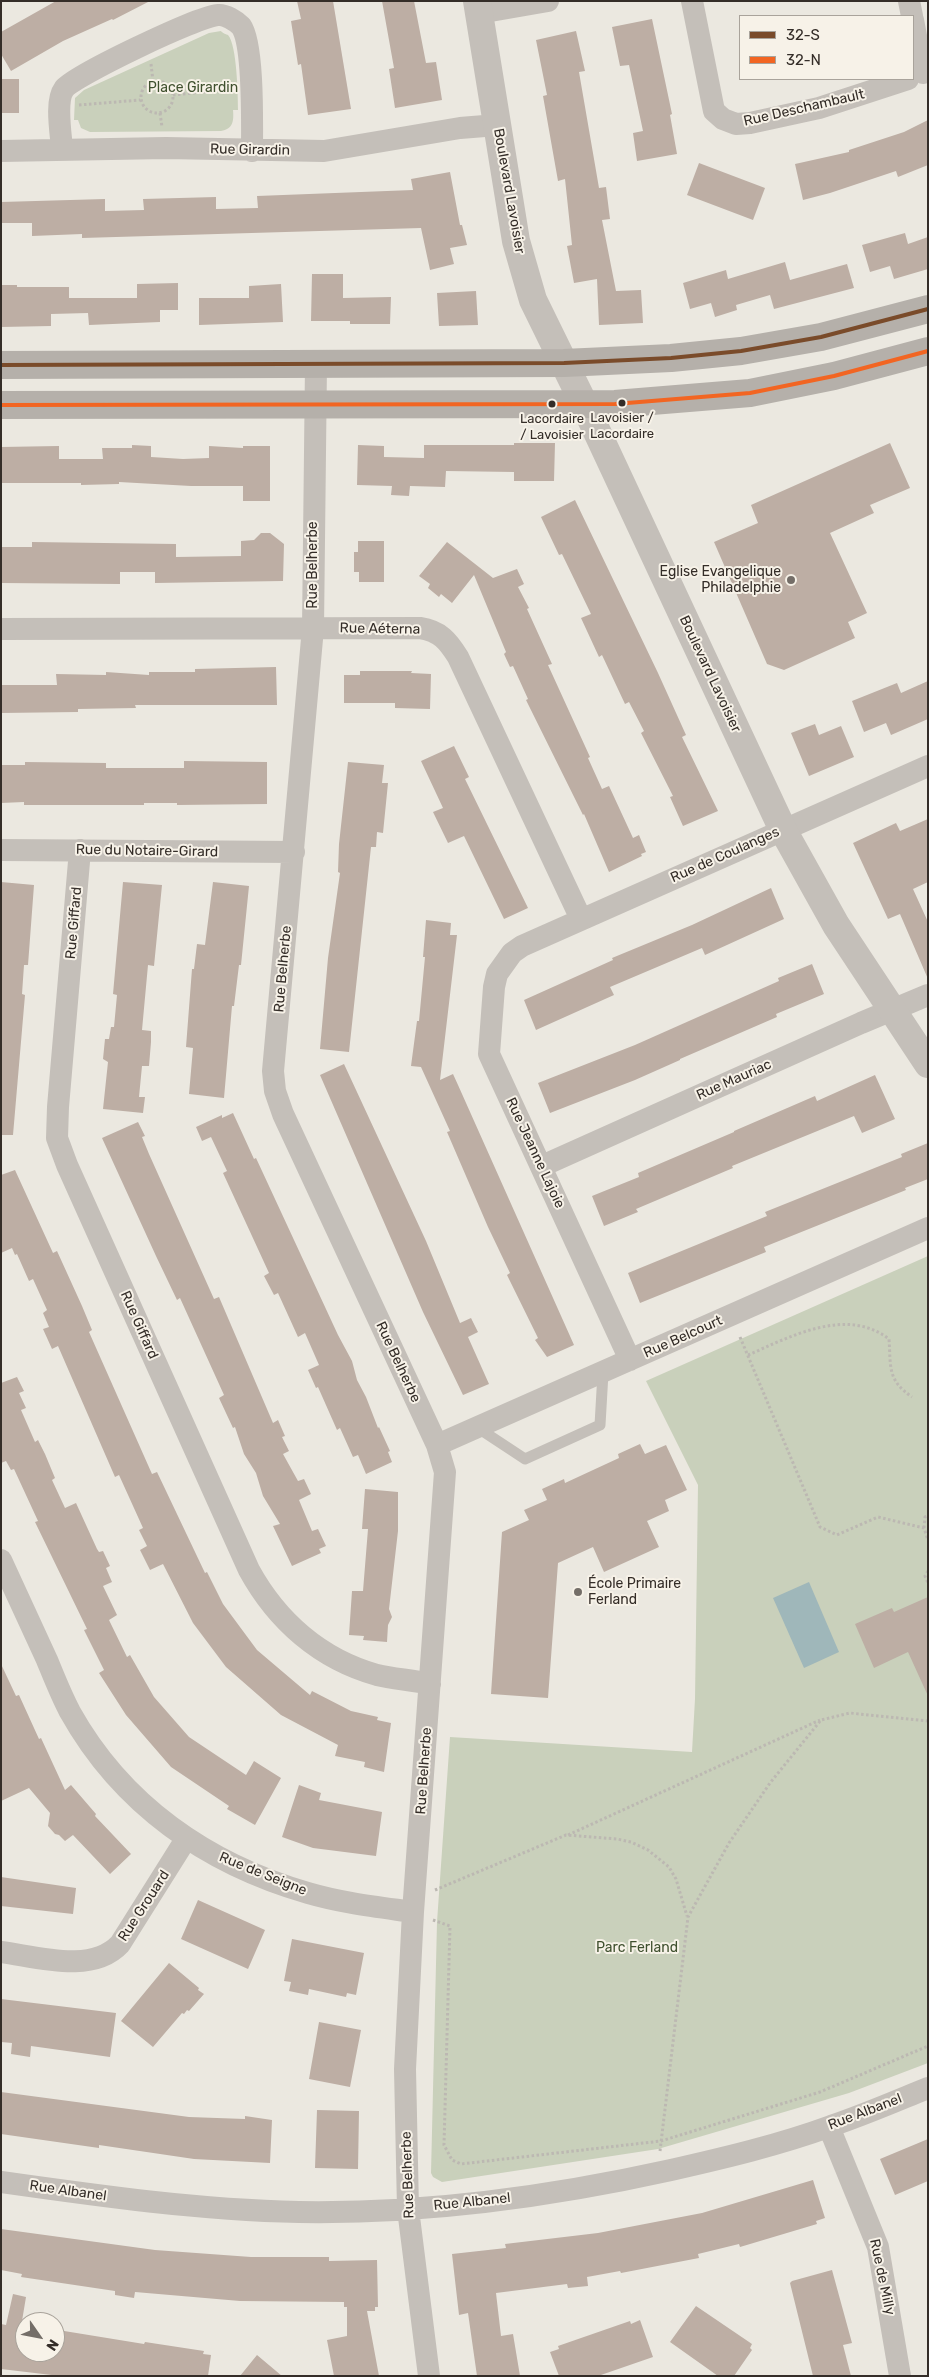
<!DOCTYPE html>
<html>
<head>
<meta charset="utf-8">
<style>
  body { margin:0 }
  #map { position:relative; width:929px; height:2377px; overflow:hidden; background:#ebe8e0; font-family:Rubik,sans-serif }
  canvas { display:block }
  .frame { position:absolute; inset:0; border:2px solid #342d28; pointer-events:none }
  .legend { position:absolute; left:739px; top:15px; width:175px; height:65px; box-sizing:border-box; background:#f7f2e8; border:1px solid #a9a39b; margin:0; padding:6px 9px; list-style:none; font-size:15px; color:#342d28 }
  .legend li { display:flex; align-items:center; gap:10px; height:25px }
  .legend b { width:25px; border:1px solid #a9a39b }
  .north { position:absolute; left:15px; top:2312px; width:50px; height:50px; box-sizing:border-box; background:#f7f2e8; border:1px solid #a9a39b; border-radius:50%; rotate:123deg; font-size:14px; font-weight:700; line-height:20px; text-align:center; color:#342d28 }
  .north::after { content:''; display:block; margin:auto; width:18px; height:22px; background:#746e68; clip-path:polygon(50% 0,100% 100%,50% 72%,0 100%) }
</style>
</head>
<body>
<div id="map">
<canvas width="929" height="2377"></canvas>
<div class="frame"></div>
<ul class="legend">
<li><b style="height:6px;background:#7a4b2a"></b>32-S</li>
<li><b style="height:6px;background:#f26522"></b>32-N</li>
</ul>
<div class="north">N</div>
</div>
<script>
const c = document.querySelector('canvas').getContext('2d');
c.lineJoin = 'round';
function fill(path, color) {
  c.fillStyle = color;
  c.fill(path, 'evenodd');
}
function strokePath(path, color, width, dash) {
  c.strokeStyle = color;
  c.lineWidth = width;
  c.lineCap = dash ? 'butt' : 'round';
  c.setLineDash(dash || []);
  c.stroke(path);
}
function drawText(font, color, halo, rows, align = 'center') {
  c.font = font + ' Rubik,sans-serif';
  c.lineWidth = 4;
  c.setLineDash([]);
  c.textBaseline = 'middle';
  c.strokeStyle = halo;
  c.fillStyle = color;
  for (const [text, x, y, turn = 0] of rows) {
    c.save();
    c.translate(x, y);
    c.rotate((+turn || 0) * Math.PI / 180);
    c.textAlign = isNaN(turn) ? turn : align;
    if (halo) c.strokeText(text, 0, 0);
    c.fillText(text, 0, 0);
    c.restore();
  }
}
fill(new Path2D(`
  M221,31c0,1 6,4 7,4 9,10 10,61 10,75h-5c1,11 0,19 -12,21l-131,1 -9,-4 -3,-8h-4l1,-22 9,-8 125,-57z
  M928,1256v807l-79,30 -191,56 -216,33 -9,-5 -2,-4 6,-251 13,-185 242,15 3,-53 3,-214 -52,-104z`), '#c9d0bb');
fill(new Path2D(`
  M809,1582l30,70 -35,16 -31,-70z`), '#9fb7ba');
fill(new Path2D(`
  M56,1h94l-37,19 -1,-1 -49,22 -52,30 -10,-17v-22z
  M297,1h36l18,108 -43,6 -7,-51 -3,1 -7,-44 10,-2z
  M382,1h32l12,62 10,-1 6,38 -47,8 -6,-39 5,-1z
  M652,19l20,95 -2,1 7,39 -40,7 -4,-28 10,-2 -14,-66 -9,1 -8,-39z
  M576,31l9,40 -6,1 20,116 7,-1 4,32 -8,1 14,71 25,-1 2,33 -44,2 -2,-46 -23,4 -7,-37 5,-1 -7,-66 -7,2 -15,-85 4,-1 -11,-55z
  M1,79h18v34h-18z
  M928,120v45l-30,12 -2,-6 -66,22 -27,7 -8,-36 54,-12v-2l55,-18z
  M699,163l66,25 -12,32 -66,-25z
  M450,172l10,53h2l5,20 -17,3 4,16 -24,6 -9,-42 -339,10v-4l-50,2v-13h-31v-21l104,-3v12l39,-1 -1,-11 73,-2v12l42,-1 -1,-12 156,-6 -2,-11z
  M905,233l3,11 20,-7v32l-34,10 -4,-13 -20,6 -8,-27z
  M785,262l5,18 57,-16 7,24 -80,21 -4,-14 -34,10 1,5 -22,7 -4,-14 -21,6 -7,-26 43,-13 2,9z
  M312,274h31v24l48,-1 -1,27h-40v-3h-39z
  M178,283v27h-18v12l-71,3 -1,-12 -37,1v12l-50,1v-42h16v2h52v11h68v-14z
  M281,284l2,38 -84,3v-27h50v-12z
  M476,291l2,34 -39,1 -2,-33z
  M514,443h41l-1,38h-40v-9l-68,-1 -1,16 -35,-1 -1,10 -18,-1 1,-9 -35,-1 1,-40 26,1v11l40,1v-13h90z
  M890,443l20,45 -40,17 4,8 -44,20 37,80 -19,9 7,16 -71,32 -17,-6 -53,-122 44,-19 -7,-18z
  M132,445l19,1v11l32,2 26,-1v-12l34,2v-2h27v55h-27v-15h-52l-72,-4v2l-38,1v-2h-80v-36l58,-1v13h44l-1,-11h30z
  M575,500l83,173 28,62 -4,2 36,74 -35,15 -13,-29 3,-1 -32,-63 3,-2 -15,-29 -4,2 -23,-49 -3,2 -18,-39 10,-4 -29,-60 -3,1 -18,-38z
  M261,533h9l14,11 -1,37 -128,2v-11h-35v12l-119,-1v-36h31v-5l144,2v13l65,-1v-15l13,-1z
  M358,541h26v41h-25v-10h-5v-20h4z
  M447,542l46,36 24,-9 7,15 -6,3 11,21 -2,1 25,55 -4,1 42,92 -2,1 14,31 7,-3 24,52 6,-3 7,17 -5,2 1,2 -33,16 -25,-58 -1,1 -57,-115 2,-1 -15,-33 -3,1 -6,-13 2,-2 -32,-77 -22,28 -11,-9 -2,3 -11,-9 2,-4 -11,-8z
  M276,667l1,38h-142l1,3 -58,1v3l-77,1v-28h56l-1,-11 50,1v-3l43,3v-3h46v-3z
  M360,671h52l-1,2 20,1 -1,35 -35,-1v-5h-51v-28h16z
  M928,681v38l-37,16 -5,-12 -22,9 -12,-31 45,-18 4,10z
  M815,724l4,11 22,-9 13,31 -45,19 -18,-43z
  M454,746l15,31 -4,2 63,129 -24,11 -40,-83 -16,7 -15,-31 10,-4 -22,-47z
  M184,761l83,1v42l-90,1v-2h-33v2h-120v-3l-23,1v-38h24v-3l81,1v5h78z
  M348,762l36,3 -2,18h6l-5,50 -6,-1 -1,15h-5l-22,205 -29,-3 8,-91 12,-85 -2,-1 1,-28z
  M928,819v63l-15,7 15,33v57l-28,-65 -12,5 -35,-76 43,-20 4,8z
  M1,882l33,3 -6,80h-4l-2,29 3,1 -12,140h-12z
  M123,882l39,3 -8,81 -6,-1 -6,65 9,1v11l-2,24h-7l-3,31h6l-2,16 -40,-4 5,-47 -5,-3 2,-20h4l2,-12h3l3,-32 -4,-1z
  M213,882l36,4 -8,79h-2l-5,41h-2l-8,92 -35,-4 4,-46 -7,-1 6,-78h2l3,-25 8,1z
  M771,888l13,31 -79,36 -3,-7 -92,39 4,8 -78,35 -12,-30 89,-40 -1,-2 80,-33z
  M426,920l25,3 -1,12h7l-17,145 13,-6 5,11 116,260 -27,12 -12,-17 3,-2 -31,-63 3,-2 -22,-46 -41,-95 3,-1 -29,-64 -10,-1 6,-45h2l6,-64h-2z
  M812,964l12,30 -48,20 1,3 -97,42v1l-45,20 -85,33 -12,-30 97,-38 144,-64 -1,-3z
  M344,1064l82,177 34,82 11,-5 7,14 -10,5 21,47 -26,11 -40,-83 -103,-237z
  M875,1075l20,44 -33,14 -8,-17 -122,50 1,2 -97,41 2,3 -34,14 -12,-30 47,-19 -1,-4 96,-41v-1l81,-35 2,5z
  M233,1113l21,46 2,-1 82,177 14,26 5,19 9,17 12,31 1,-1 11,24 -2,1 4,10 -26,12 -8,-19 -5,2 -13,-29 -3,2 -19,-43 -2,1 -8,-18 11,-5 -14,-32 -7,4 -20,-44 -4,2 -10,-19 5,-3 -46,-100 4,-2 -16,-34 -9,4 -6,-14 26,-12v3z
  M138,1122l7,14 -3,1 7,17 65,145 5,-2 54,126 5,-3 7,16 -3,1 7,14 -6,3 15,27 6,-2 7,15 -12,6 13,31 6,-2 8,17 -7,3 2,4 -29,13 -19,-40 7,-2 -17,-28 -7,-23 -12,-19 -9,-27 -2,1 -14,-30 5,-3 -44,-97 -3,2 -21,-44 -54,-118z
  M928,1143v36l-23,9 1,2 -142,57 2,5 -126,51 -12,-30 139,-57 -2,-4 137,-55 -1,-3z
  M15,1170l38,83 4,-2 25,55 10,24 -3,2 63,142 5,-2 48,101 2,-1 16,32 34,46 53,45 2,-4 39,20 27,6 -1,3 14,3 -7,49 -20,-5 1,-5 -30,-6 3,-11 -57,-30 -55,-48 -33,-44 -30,-59 -13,6 -10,-20 7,-4 -8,-16 4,-2 -24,-53 -4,2 -57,-131 -6,3 -9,-20 6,-2 -6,-14 4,-3 -14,-31 -4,2 -12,-27 -2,1 -3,-7 -11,5v-78z
  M17,1377l7,14 -5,2 7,15 -5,2 14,32 3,-2 7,14 10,24 -3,2 13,28 11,-5 21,46 2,3 4,-1 7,15 -4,2 6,14 -9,4 14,29 -8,5 18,37 3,-2 24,42 35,40 57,38 8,-14 27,17 -26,47 -28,-16 2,-3 -58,-39 -45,-52 -27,-42 5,-3 -20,-40 3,-1 -52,-107 3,-1 -24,-52 -3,1 -5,-9 -5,2v-80z
  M640,1444l5,10 21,-9 21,45 -22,10 4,11 -22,10 12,26 -55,25 -11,-25 -35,16 -10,135 -57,-4 11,-162 27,-12 -5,-10 23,-10 -5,-11 22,-10 1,4 54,-25 -1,-4z
  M365,1489l33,3v39l-9,78 3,8 -4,8 -1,17 -24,-2 1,-4 -15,-1 3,-44h11l5,-62h-6z
  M928,1597v99l-20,-44 -34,16 -19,-44 37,-16 2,4z
  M1,1664l15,32 3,-1 20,44 2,-1 24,52 6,-5 25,29 -1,2 36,38 -21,20 -37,-39 -8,6 -6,-6 -4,-1 -7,-8 2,-13 -21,-25 -28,13z
  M299,1785l22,8 -2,7 63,12 -6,44 -63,-8 -31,-11z
  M1,1877l75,11 -3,26 -72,-8z
  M198,1900l67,30 -17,39 -67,-30z
  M292,1939l72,14 -8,42 -9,-2 -1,4 -37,-8 -1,6 -19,-4 2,-9 -7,-1z
  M169,1963l30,25 -1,2 6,4 -15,17 -2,-1 -3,4 -2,-1 -29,34 -32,-26z
  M1,1999l115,14 -6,44 -79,-11 -1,11 -19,-3 1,-11 -11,-1z
  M319,2022l42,8 -11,57 -41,-8z
  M1,2092l188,25 56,2v-3l27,4 -2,43 -76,-4 -95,-14v3l-98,-14z
  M317,2110l42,1 -1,58 -43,-1z
  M928,2139v42l-33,14 -15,-36z
  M813,2180l12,38 -9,3 1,3 -77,23 -1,-3 -41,10 1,4 -78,15 -1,-2 -33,6 1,9 -20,2 -1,-4 -71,9 5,43 12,-2 7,42h-43l-9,-63 -9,2 -7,-61 54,-6 -1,-4 93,-11 104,-20z
  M1,2229l154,21 96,7h78v4l48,-1 1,47h-3v4h-8l12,65h-45l-7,-36 20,-4v-29h-3v-5l-104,-1 -105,-9 -1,6 -19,-3v-4l-94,-14 1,-3 -21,-4z
  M832,2270l20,73 -9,2 8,31h-38l-23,-93 2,-2z
  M13,2294l13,3 -5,30 4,1v24h30v-19h3v-3l86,14 1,-2 59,9 -1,3 8,1 -3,21h-148l-59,-7v-45l5,1z
  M696,2306l56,38 -2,4 2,2 -18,26h-16l-48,-34z
  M640,2320l13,37 -55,19h-39l-9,-24 9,-3 -1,-3 72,-25 1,3z
  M257,2355l25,21h-42z`), '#bdaea4');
strokePath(new Path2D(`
  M151,64l2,17
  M141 97a16 16 0 1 1 32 0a16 16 0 1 1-32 0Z
  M173,95l59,-6
  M79,105l61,-5
  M160,113l2,14
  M740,1337l80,190 17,8 41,-18 46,11 4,12
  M748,1355c42,-18 98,-49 141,-16 2,28 -2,41 23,58
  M924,1528l1,-11 3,-1
  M928,1571l-3,5 3,7
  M568,1835l252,-115
  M435,1890l131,-55 51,4 14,3 17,8 21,17 7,12 11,37
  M433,1920l17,6 -6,219 8,15 9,4 200,-23 159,-49 108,-46
  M660,2151l28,-234 41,-74 41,-60 51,-63 29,-7 78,8`), '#bcb8b2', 3, [2.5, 2.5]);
strokePath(new Path2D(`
  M478,1428l47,31 75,-34 3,-52`), '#c4bfb9', 11);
strokePath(new Path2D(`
  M692,1l22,110 9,8 13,5 14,-1 69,-15 89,-29
  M909,1l3,15
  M479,13l69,-12
  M913,20l10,53
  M62,149c-1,-15 -7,-48 2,-60 9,-13 135,-73 154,-74 7,-1 18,6 23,11 13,18 11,101 11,125
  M1,151l165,-3 158,3 136,-23 37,-3
  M316,364l-3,264 -40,443 2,20 8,23 154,331 8,27 -32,440 -8,157 3,140 21,167
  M1,629l419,-1c20,3 28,13 38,29l123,262
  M1,850l293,2
  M80,850l-22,257 -1,31 10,27 182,405c28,51 71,89 128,105 17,4 36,5 53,9
  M542,1166l319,-143 67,-28
  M630,1360l-141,-306 5,-67 3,-13 15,-21 10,-7 406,-180
  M437,1445l491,-217
  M1,1560c15,33 31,67 46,100 7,17 14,35 23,52 52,93 137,152 238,181 34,10 70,14 105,19
  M1,1952c37,5 91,22 119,-8l66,-105
  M829,2127l49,120 22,129
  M1,2182c99,14 198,28 298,30 125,2 250,-15 372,-42 53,-12 108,-25 160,-44 33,-11 65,-25 97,-38`), '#c4bfb9', 22);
strokePath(new Path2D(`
  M477,1l39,240 17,59 52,106 198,424 53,95 92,139`), '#c4bfb9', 28);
strokePath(new Path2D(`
  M1,365l563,-2 107,-5 70,-7 80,-14 107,-28
  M1,405l614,-1 135,-11 84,-17 94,-25`), '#b5b0aa', 28);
strokePath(new Path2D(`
  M1,365l563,-2 107,-5 70,-7 80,-14 107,-28`), '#7a4b2a', 4);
strokePath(new Path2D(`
  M1,405l614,-1 135,-11 84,-17 94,-25`), '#f26522', 4);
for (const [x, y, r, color] of [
  [622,403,4.5,"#342d28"],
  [552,404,4.5,"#342d28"],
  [791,580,5,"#746e68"],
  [578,1592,5,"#746e68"]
]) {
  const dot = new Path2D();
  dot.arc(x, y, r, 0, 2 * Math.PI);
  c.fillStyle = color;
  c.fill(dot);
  strokePath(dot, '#f7f2e8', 2);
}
drawText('13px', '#342d28', '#f7f2e8', [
  ["Lavoisier /",622,418],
  ["Lacordaire",622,434],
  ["Lacordaire",552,419],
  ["/ Lavoisier",552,435]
]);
drawText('14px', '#3f502e', '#f7f2e8', [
  ["Place Girardin",193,88],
  ["Parc Ferland",637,1948]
]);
drawText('14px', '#342d28', '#f7f2e8', [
  ["Rue Deschambault",804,108,-13],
  ["Rue Girardin",250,150,1],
  ["Boulevard Lavoisier",509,191,80],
  ["Rue Belherbe",313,565,-90],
  ["Rue Aéterna",380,629,1],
  ["Boulevard Lavoisier",710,674,65],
  ["Rue du Notaire-Girard",147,851,1],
  ["Rue de Coulanges",725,855,-24],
  ["Rue Giffard",74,923,-85],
  ["Rue Belherbe",283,969,-85],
  ["Rue Mauriac",734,1080,-24],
  ["Rue Jeanne Lajoie",535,1153,65],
  ["Rue Giffard",139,1325,66],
  ["Rue Belcourt",683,1337,-24],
  ["Rue Belherbe",398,1362,65],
  ["Rue Belherbe",424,1771,-86],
  ["Rue de Seigne",263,1874,22],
  ["Rue Grouard",144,1906,-57],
  ["Rue Albanel",865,2112,-21],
  ["Rue Belherbe",408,2175,-92],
  ["Rue Albanel",68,2191,8],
  ["Rue Albanel",472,2202,-6],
  ["Rue de Milly",882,2277,78]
]);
drawText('14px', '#342d28', '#f7f2e8', [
  ["Eglise Evangelique",781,572],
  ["Philadelphie",781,588],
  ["École Primaire",588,1584,"left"],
  ["Ferland",588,1600,"left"]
], 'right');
</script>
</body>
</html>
